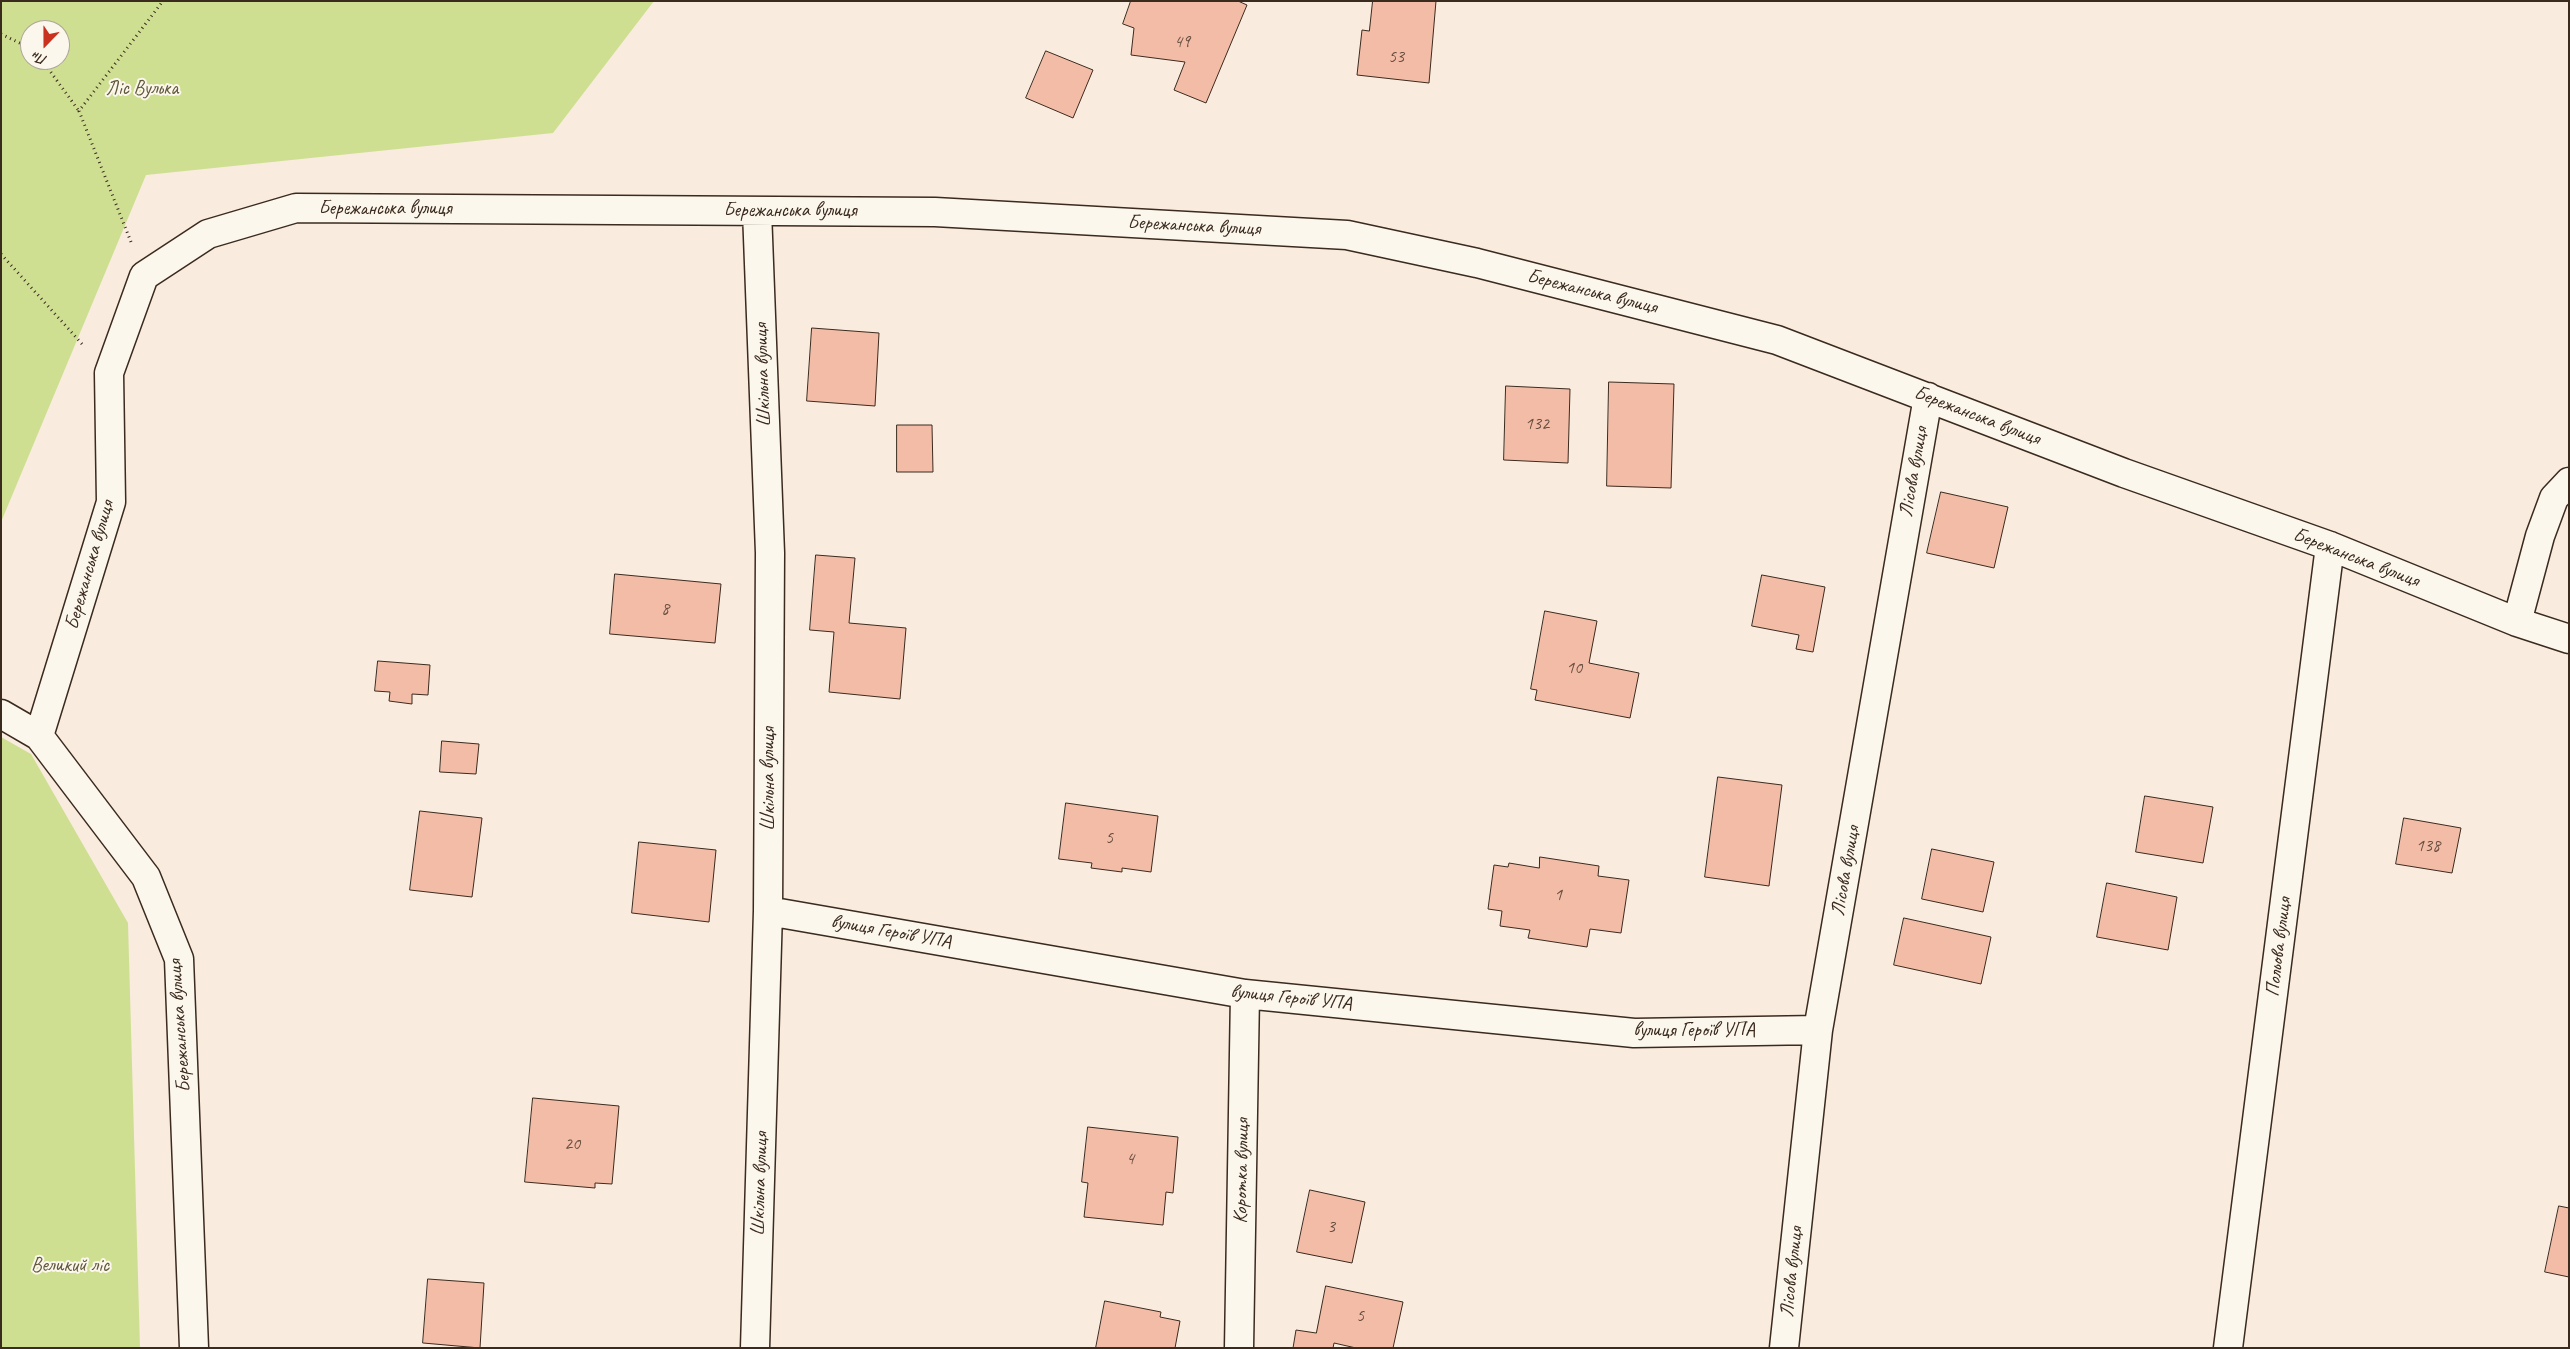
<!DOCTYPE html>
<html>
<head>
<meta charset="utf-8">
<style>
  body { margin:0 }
  #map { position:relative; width:2570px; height:1349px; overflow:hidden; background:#f9ebde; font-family:Caveat,sans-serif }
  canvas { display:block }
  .frame { position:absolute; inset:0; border:2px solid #3b2a1e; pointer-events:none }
  .north { position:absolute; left:20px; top:20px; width:50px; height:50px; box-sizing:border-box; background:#fbf7ec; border:1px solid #aea59a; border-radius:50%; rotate:202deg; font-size:14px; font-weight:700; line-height:20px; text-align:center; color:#3b2a1e }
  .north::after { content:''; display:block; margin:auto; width:18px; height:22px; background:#c8321e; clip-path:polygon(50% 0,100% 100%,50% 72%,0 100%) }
</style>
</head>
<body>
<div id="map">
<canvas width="2570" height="1349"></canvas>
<div class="frame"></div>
<div class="north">Пн</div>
</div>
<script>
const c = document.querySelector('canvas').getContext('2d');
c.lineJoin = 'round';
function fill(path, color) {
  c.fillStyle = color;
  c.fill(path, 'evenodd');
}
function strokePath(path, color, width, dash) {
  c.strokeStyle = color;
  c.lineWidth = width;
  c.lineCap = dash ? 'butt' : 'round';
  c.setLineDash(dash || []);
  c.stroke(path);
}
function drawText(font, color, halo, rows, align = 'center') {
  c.font = font + ' Caveat,sans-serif';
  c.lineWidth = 4;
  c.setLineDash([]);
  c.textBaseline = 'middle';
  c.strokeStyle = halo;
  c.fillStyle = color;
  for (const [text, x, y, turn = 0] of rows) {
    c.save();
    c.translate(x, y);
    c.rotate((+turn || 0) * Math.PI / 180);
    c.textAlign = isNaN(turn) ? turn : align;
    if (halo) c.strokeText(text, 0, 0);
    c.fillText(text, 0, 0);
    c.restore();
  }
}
fill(new Path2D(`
  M1,1h653l-101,132 -407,42 -145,347zM30,30h30v30h-30z
  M1,737l30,17 97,169 12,425h-139z`), '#cedf92');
const building = new Path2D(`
  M1131,1h107l9,4 -41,98 -32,-13 11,-28 -54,-7 3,-27 -11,-4z
  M1373,1h63l-7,82 -72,-8 5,-45 7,1z
  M1046,51l47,19 -20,48 -47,-20z
  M812,328l67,5 -4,73 -68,-5z
  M1609,382l65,2 -3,104 -64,-2z
  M1506,386l64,3 -2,74 -64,-3z
  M897,425h35l1,47h-36z
  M1941,492l67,15 -14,61 -67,-15z
  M816,555l39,3 -6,65 57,5 -6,71 -71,-7 5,-60 -24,-2z
  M615,574l106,10 -6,59 -105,-9z
  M1762,575l63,12 -12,65 -17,-3 3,-14 -47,-9z
  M1545,611l52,10 -8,42 50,10 -9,45 -95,-18 2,-10 -6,-1z
  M378,661l52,4 -2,30 -16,-1v10l-23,-3 1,-9 -15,-1z
  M442,741l37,3 -3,30 -36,-2z
  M1718,777l64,8 -13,101 -64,-9z
  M2145,796l68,11 -10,56 -67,-11z
  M1066,803l92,13 -7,56 -29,-4v4l-31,-4 1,-5 -33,-4z
  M420,811l62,7 -10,79 -62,-7z
  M2404,818l57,10 -9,45 -56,-9z
  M639,842l77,8 -7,72 -77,-9z
  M1932,849l62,13 -11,50 -61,-13z
  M1540,857l59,9 -1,10 31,4 -8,53 -31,-4 -3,18 -59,-9 2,-8 -30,-4 2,-15 -14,-2 6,-44 14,2 1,-4 30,5z
  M2107,883l70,14 -9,53 -71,-13z
  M1904,918l87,19 -10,47 -87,-19z
  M533,1098l86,8 -7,78 -17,-1v5l-70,-6z
  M1088,1127l90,10 -5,56 -7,-1 -3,33 -79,-8 4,-34 -6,-1z
  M1310,1190l55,12 -13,61 -55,-11z
  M2559,1206l10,2v69l-24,-5z
  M428,1279l56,4 -4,65 -57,-5z
  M1326,1286l77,16 -10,46h-37l-22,-5 -1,5h-40l3,-18 20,3z
  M1105,1301l56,11 -1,5 20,4 -5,27h-79z`);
fill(building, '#f3bca7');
strokePath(building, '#3b2a1e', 1);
const minor = new Path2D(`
  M2517,622l23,-86 14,-38 15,-16
  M1,714l38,22 107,141 33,82 15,389
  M39,736l72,-234 -2,-129 35,-97 64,-42 88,-26 639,4 412,23 130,28 300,77 347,133 206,73 187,76 52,17
  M768,911l477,83 389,39 184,-3
  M755,1348l13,-437 2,-358 -13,-342
  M1239,1348l6,-354
  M1784,1348l34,-318 110,-633
  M2228,1348l102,-802`);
strokePath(minor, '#3b2a1e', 31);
strokePath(new Path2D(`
  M1,34l29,14
  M42,60l37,51
  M131,242l-52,-131 84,-110
  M1,254l82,91`), '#3b2a1e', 3, [1, 4]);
strokePath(minor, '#fbf7ec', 28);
drawText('18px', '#694e40', null, [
  ["49",1182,42],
  ["53",1396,57],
  ["132",1537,424],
  ["8",665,609],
  ["10",1574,668],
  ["5",1109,838],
  ["138",2428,846],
  ["1",1558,895],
  ["20",572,1144],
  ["4",1130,1159],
  ["3",1331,1227],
  ["5",1360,1316]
]);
drawText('20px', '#60573b', '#fbf7ec', [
  ["Ліс Вулька",142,89],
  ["Великий ліс",70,1266]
]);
drawText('20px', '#3b2a1e', '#fbf7ec', [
  ["Бережанська вулиця",385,209],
  ["Бережанська вулиця",790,211],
  ["Бережанська вулиця",1194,226,3],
  ["Бережанська вулиця",1592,292,14],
  ["Шкільна вулиця",763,375,-92],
  ["Бережанська вулиця",1977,416,21],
  ["Лісова вулиця",1914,472,-80],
  ["Бережанська вулиця",2356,558,21],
  ["Бережанська вулиця",90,565,-74],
  ["Шкільна вулиця",769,779,-90],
  ["Лісова вулиця",1846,871,-80],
  ["вулиця Героїв УПА",891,932,10],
  ["Польова вулиця",2279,947,-83],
  ["вулиця Героїв УПА",1291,998,6],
  ["Бережанська вулиця",180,1026,-94],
  ["вулиця Героїв УПА",1694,1031],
  ["Коротка вулиця",1242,1171,-89],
  ["Шкільна вулиця",760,1184,-88],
  ["Лісова вулиця",1792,1272,-84]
]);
</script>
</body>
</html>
